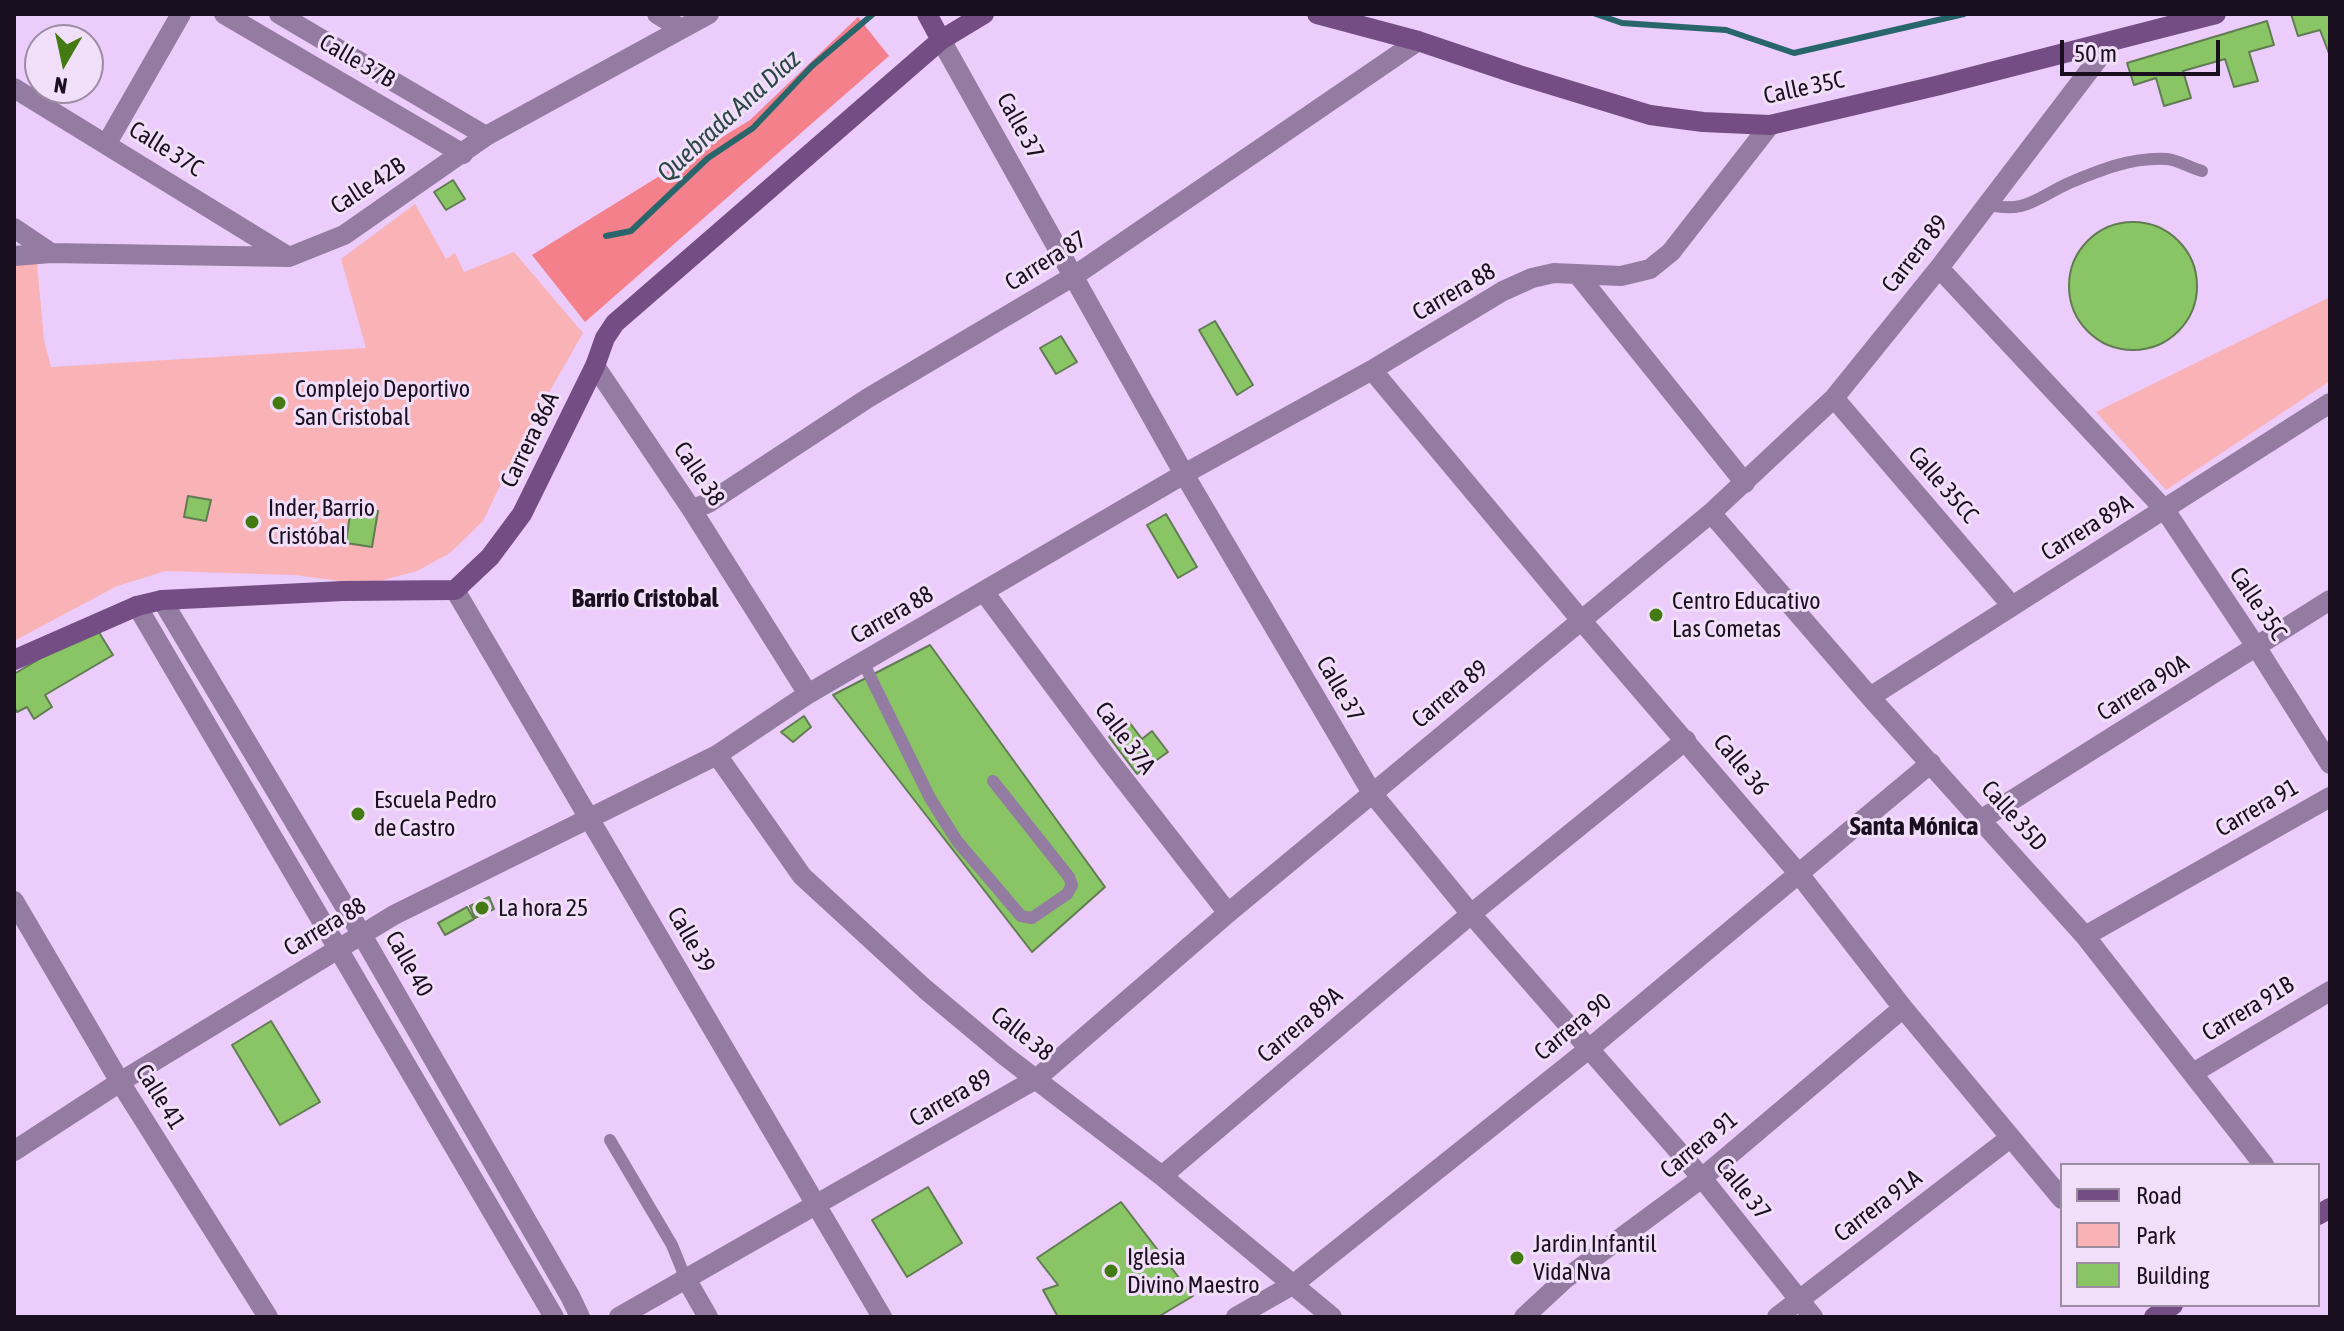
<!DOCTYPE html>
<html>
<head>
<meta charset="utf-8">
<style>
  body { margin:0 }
  #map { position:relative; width:2344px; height:1331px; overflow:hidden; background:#ebccfa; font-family:"Asap Condensed",sans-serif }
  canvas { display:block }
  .frame { position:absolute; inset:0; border:16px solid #190f1e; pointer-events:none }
  .legend { position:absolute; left:2060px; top:1163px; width:260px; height:144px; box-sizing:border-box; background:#f1dffa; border:2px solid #9b8ca2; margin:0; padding:10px 14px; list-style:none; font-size:24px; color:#190f1e }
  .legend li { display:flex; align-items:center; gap:16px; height:40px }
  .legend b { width:40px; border:2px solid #9b8ca2 }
  .north { position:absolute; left:24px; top:24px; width:80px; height:80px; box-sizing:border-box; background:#f1dffa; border:2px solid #9b8ca2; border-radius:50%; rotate:189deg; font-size:22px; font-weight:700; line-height:32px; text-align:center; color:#190f1e }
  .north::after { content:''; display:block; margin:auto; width:28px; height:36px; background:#437b12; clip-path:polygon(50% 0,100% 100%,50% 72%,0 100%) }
  .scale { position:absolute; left:2060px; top:40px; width:160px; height:36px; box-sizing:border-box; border:4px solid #190f1e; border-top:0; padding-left:10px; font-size:24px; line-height:28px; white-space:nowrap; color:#190f1e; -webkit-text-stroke:6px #f1dffa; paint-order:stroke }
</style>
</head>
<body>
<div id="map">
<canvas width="2344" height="1331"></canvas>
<div class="frame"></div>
<ul class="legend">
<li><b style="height:10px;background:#734d84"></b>Road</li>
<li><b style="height:22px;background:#f9b2b6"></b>Park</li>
<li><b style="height:22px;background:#89c465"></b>Building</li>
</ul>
<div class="north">N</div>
<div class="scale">50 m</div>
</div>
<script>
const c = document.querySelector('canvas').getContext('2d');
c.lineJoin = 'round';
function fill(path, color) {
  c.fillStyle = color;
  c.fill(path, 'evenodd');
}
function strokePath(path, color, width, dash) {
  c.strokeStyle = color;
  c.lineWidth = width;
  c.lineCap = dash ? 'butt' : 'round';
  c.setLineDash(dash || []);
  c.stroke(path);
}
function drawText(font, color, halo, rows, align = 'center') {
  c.font = font + ' "Asap Condensed",sans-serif';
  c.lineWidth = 6;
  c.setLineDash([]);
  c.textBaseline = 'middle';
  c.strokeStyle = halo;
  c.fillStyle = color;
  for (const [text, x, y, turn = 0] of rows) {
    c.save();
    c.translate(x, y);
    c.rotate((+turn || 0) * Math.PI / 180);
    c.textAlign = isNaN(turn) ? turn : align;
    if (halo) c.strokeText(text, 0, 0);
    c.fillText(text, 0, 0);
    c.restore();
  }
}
fill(new Path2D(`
  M415,204l31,55 9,-6 9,19 50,-20 69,81 -60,105 -40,83 -33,32 -33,18 -41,11h-28l-54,-7 -128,-4 -49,15 -103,55v-376l23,-2 7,77 7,27 315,-19 -25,-89z
  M2330,297v84l-164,109 -70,-78z`), '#f9b2b6');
fill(new Path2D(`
  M858,17l31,39 -304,266 -53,-67 218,-135z`), '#f3808b');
strokePath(new Path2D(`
  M1596,14l26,9 104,7 68,23 170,-39
  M606,236l25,-5 77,-73 45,-30 59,-62 61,-52`), '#29666b', 6);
const building = new Path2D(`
  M2291,14h39v42l-10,-26 -22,6z
  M2267,21l7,24 -25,7 9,29 -24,6 -9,-28 -42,12 8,27 -27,8 -8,-28 -22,7 -7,-22z
  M453,180l12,19 -19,11 -12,-18z
  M2069 286a64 64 0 1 1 128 0a64 64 0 1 1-128 0Z
  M1215,321l38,64 -16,10 -38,-65z
  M1061,336l16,26 -21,12 -16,-26z
  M188,496l23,4 -5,21 -22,-4z
  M351,507l27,4 -6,36 -26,-4z
  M1166,514l31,53 -19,11 -31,-53z
  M95,626l18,29 -68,40 7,12 -18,12 -7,-12 -10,5 -3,-5v-33z
  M930,645l175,242 -73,65 -199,-257z
  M804,716l7,11 -18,15 -12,-10z
  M1129,722l13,17 10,-8 16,21 -31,22 -28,-37z
  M489,897l5,12 -19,9 -5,-12z
  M467,907l7,12 -29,16 -7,-12z
  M271,1021l49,81 -40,23 -48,-80z
  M928,1187l34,56 -55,34 -35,-57z
  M1121,1202l72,94 -35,21h-100l-15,-27 15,-5 -21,-27z`);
fill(building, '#89c465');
strokePath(building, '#617c52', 2);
strokePath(new Path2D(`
  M1987,204c37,11 51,-7 82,-21 31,-13 63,-26 98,-24 11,1 24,9 35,12
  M863,662l67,136 27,43 64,75 11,2 35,-24 5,-9 -3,-8 -76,-96
  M610,1140l62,105 13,32`), '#947ba1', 12);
strokePath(new Path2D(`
  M224,14l239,140
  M279,14l207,122
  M657,14l23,14
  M941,40l243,434 188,319 99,121 231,264 111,139
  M14,88l275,169
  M107,143l74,-129
  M14,228l37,25
  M14,256l37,-3 238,4 55,-22 142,-99 223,-122
  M1939,268l226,242 92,138 73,116
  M1578,275l167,208
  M595,366l97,144 116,184
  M1372,370l209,250 218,254 104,134 159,191
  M1834,398l178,208
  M692,510l18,-8 158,-104 206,-122 344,-235
  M1711,513l159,184 215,239 179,229
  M455,590l427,727
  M984,592l124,167 120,154
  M162,600l200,335 208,361 10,21
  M137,606l417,711
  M1870,697l460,-294
  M717,755l85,121 123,113 79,66 158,121 170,141
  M1982,819l348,-219
  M14,901l106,181 148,235
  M2085,936l245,-139
  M2193,1073l137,-82
  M14,1151l106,-69 274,-167 323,-160 91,-61 376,-220 188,-104 131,-79 29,-13 22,-5 67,3 29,-7 21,-17 99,-127
  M1162,1176l309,-262 215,-174
  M685,1277l23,40
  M619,1317l417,-238 192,-166 483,-400 123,-115 105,-130 172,-226
  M1236,1317l58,-33 296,-236 341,-285
  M1524,1317l41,-38 137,-101 201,-170
  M1777,1317l233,-179`), '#947ba1', 20);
strokePath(new Path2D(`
  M927,14l14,26
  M1317,14l101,27 101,34 131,40 53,7 67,3 170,-40 276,-71
  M14,660l123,-54 25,-6 181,-9 112,-1 35,-33 32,-43 73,-148 10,-28 10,-15 326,-283 43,-26
  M2318,1215l12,-7
  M2154,1317l19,-12`), '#734d84', 20);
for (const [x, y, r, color] of [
  [279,403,8,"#437b12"],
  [252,522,8,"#437b12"],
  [1656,615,8,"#437b12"],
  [358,814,8,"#437b12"],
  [482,908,8,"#437b12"],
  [1517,1258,8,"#437b12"],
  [1111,1271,8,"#437b12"]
]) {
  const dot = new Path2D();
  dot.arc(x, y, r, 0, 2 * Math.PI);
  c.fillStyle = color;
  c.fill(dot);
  strokePath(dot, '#f1dffa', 3);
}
drawText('24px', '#190f1e', '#f1dffa', [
  ["Calle 37B",357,61,30],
  ["Calle 35C",1804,88,-12],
  ["Calle 37",1020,126,61],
  ["Calle 37C",166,149,32],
  ["Calle 42B",368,186,-33],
  ["Carrera 89",1915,254,-52],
  ["Carrera 87",1046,261,-32],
  ["Carrera 88",1454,292,-30],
  ["Carrera 86A",530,440,-64],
  ["Calle 38",699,474,56],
  ["Calle 35CC",1943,485,49],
  ["Carrera 89A",2087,528,-32],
  ["Calle 35C",2258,604,56],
  ["Carrera 88",892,615,-30],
  ["Carrera 90A",2143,688,-32],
  ["Calle 37",1340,689,60],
  ["Carrera 89",1450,694,-40],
  ["Calle 37A",1125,738,53],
  ["Calle 36",1741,765,50],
  ["Carrera 91",2257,808,-30],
  ["Calle 35D",2014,816,48],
  ["Carrera 88",325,927,-31],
  ["Calle 39",691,940,60],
  ["Calle 40",409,964,60],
  ["Carrera 91B",2248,1009,-31],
  ["Carrera 89A",1300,1025,-40],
  ["Carrera 90",1573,1027,-39],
  ["Calle 38",1022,1034,38],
  ["Calle 41",160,1097,58],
  ["Carrera 89",951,1098,-30],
  ["Carrera 91",1699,1145,-39],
  ["Calle 37",1743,1189,51],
  ["Carrera 91A",1878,1206,-37]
]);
drawText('24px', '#190f1e', '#f1dffa', [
  ["Complejo Deportivo",295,389],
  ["San Cristobal",295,417],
  ["Inder, Barrio",268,508],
  ["Cristóbal",268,536],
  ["Centro Educativo",1672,601],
  ["Las Cometas",1672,629],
  ["Escuela Pedro",374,800],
  ["de Castro",374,828],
  ["La hora 25",498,908],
  ["Jardin Infantil",1533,1244],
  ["Vida Nva",1533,1272],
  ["Iglesia",1127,1257],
  ["Divino Maestro",1127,1285]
], 'left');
drawText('italic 26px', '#2b4847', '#f1dffa', [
  ["Quebrada Ana Díaz",729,116,-42]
]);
drawText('bold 26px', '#190f1e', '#f1dffa', [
  ["Barrio Cristobal",645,599],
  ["Santa Mónica",1914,827]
]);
</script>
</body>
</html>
